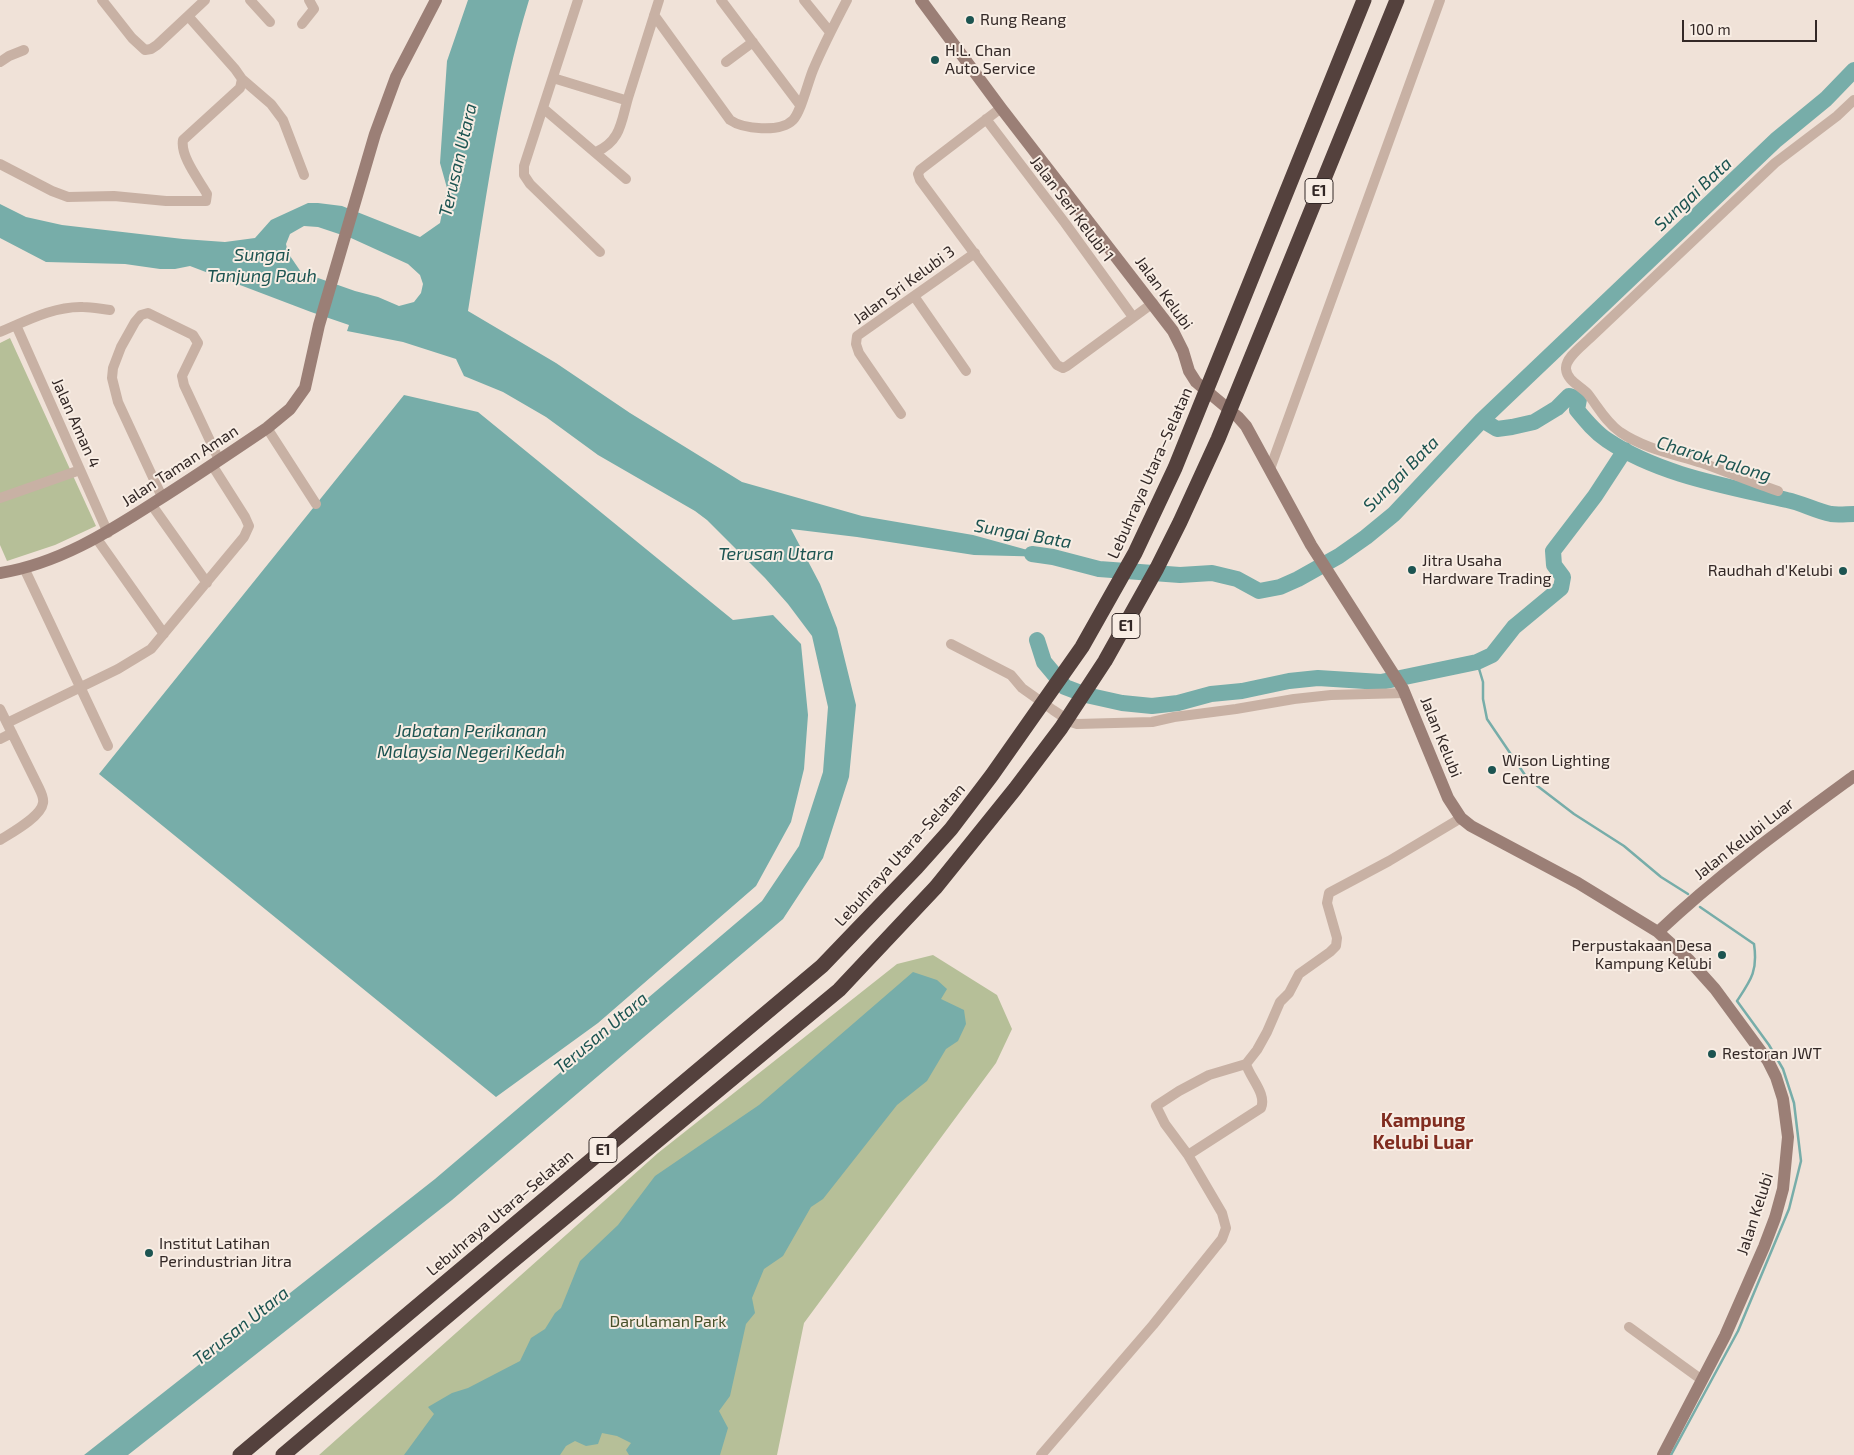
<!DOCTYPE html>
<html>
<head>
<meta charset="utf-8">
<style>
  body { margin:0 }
  #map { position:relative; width:1854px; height:1455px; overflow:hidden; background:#f0e2d8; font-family:"Exo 2",sans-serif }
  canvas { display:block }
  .scale { position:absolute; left:1682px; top:20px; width:135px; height:22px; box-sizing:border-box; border:2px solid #332826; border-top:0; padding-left:6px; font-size:15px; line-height:18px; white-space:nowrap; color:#332826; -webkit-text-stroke:4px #f8ede4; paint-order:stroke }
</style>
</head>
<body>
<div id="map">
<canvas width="1854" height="1455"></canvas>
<div class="scale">100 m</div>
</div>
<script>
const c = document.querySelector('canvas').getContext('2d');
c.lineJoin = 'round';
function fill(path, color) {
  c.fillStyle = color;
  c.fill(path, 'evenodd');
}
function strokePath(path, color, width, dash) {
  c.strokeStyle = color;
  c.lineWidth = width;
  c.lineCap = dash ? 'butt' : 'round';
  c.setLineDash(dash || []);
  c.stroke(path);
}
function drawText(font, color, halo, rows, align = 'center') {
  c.font = font + ' "Exo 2",sans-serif';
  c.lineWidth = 4;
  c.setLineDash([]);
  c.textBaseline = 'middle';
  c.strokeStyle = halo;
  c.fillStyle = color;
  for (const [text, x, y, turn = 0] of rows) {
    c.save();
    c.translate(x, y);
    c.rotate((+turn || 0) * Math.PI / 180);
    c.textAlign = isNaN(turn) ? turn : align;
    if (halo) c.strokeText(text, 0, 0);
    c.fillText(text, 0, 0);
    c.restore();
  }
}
fill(new Path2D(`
  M10,338l86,188 -41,19 -48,16 -7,-16v-202z
  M933,955l64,40 15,34 -16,34 -192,260 -27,132h-458l339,-302 239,-189z`), '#b6bf98');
fill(new Path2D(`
  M468,0h61c-31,101 -44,207 -61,311l88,52 74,50 112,69 120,34 111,19 80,22 -79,-2 -117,-18 -66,-8 29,55 17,44 19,77 -7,72 -26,81 -40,61 -331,281 -324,255h-44l351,-276 327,-278 37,-55 24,-74 5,-65 -16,-71 -24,-32 -23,-26 -58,-58 -12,-9 -97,-56 -52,-38 -43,-25 -39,-16 -8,-17 -53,-17 -56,-11 2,-6 -38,-13 -121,-46 -15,3h-15l-35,-5 -79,-2 -46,-24v-34l26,13 36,8 121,14 42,3 30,-4 16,-18 37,-17h10l24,3 78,31 20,-14 7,-35 -7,-25 7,-102zM304,226l14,1 33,11 57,26 12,11 3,9 -2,9 -7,9 -15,4 -21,-9 -23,-6 -54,-19 -13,-19 -2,-9 4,-10z
  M404,395l74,17 255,208 40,-5 28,29 7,71 -4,54 -13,53 -35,64 -158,137 -102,74 -397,-323z
  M913,972l24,8 10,9 -6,10 23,11 2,14 -8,17 -12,8 -19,32 -30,24 -74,94 -12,8 -28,49 -19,13 -12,29 3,15 -9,11 -16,72 -11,15 9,17 -8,27h-91l-3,-5 5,-7 -14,-7 -15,-3 -4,11 -12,2 -11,-5 -9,5 -6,9h-156l30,-41 -6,-7 24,-14 16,-5 52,-27 11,-23 14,-9 10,-16 6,-5 19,-47 38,-36 37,-49 104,-71z`), '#77ada9');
strokePath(new Path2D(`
  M1477,662l6,20v17l4,20 40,59 47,36 50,32 37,31 27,17
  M1671,1455l67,-124 51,-122 12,-48 -7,-58 -11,-34 -14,-24 -32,-44c14,-21 21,-30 17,-57l-54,-37`), '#77ada9', 2.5);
strokePath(new Path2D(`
  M1482,420l15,9 15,-2 22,-5 23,-14 12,-12 10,3 -2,11c9,11 18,22 30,30 52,35 120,46 180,60 15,3 29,11 44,14 7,1 16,0 23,0
  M1032,554l21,3 46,12 81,6 32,-2 25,6 22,12 21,-4 18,-8 41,-23 27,-19 28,-23 88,-94 294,-280 50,-41 28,-29
  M1037,640l7,22 21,25 21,8 36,8 30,3 26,-3 33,-9 31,-3 47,-10 29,-3 63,4 96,-20 15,-7 22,-28 47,-39 2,-11 -9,-12 -1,-14 42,-55 30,-46`), '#77ada9', 16);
strokePath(new Path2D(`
  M102,0l30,38 13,12 6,-1 6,-4 48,-45
  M250,0l20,22
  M578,0l-54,166v9l6,9 70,68
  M721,0l79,105
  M804,0l26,32
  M654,15l76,105c13,9 50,13 63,0 8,-8 15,-38 20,-50 10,-24 22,-47 34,-70
  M302,24l12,-15 -5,-9
  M0,62l9,-6 15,-6
  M726,62l27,-20
  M553,78l72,22 3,-2 31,-98
  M242,79l29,25 12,16 21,55
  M1001,108l-81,62 -2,4 2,6 137,185 6,3 4,-2 86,-63
  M544,109l82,70
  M986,119l79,104 68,94
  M596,152c25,-11 25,-30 32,-54
  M0,164l52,27 16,6 46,-1 52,5h40l1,-7c-8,-14 -27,-38 -24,-54l57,-52 2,-9 -7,-10 -47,-53
  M914,296l52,75
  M16,325l92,208
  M0,332c26,-11 54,-26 83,-25 9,0 18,2 27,3
  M901,414l-42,-61 -3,-9 1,-8 118,-83
  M267,428l49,76
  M1270,469l170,-469
  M1778,491c-25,-8 -50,-19 -76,-28 -28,-9 -57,-14 -82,-31 -14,-10 -22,-25 -32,-38 -7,-8 -21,-13 -22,-25 -1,-11 16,-23 23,-30l186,-176 62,-47 17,-16
  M162,497l-44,-95 -6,-24 1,-10 8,-21 14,-25 6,-7 7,-2 45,22 5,8 -16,33 2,9 35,75
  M0,498l80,-28
  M151,504l56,79
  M97,539l67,95
  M25,570l83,176
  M951,644l60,31 11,13 31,22 18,12 6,2 75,-2 22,-5 62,-8 58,-10 37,-4 74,-2
  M0,709l39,79c2,4 5,10 4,15 -2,14 -32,30 -43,37
  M7,723l111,-54 33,-20 93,-112 5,-11 -4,-9 -33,-52
  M0,739l12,-6
  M1188,1155l-23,-31 -9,-18 23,-15 30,-16 37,-11
  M1629,1327l73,53
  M1041,1455l112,-130 69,-86 4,-11 -4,-15 -34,-58 73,-47c6,-14 -11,-30 -15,-44l11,-14 10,-18 13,-30 9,-9 10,-19 31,-22 6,-6 1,-8 -10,-35 2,-10 60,-32 72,-43`), '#c8b1a4', 10);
strokePath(new Path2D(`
  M921,0l80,108 172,223 10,20 6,20 7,11 42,35 8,9 65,119 92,144 45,109 13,20 10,8 107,57 80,49 31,28 26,29 53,72 8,16 7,22 5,38 -5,52 -8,29 -11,29 -39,89 -62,119
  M0,573c57,-9 107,-40 155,-71 38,-24 75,-49 112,-74l23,-19 15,-21 14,-63 56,-191 21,-57 40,-77
  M1658,932c61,-58 129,-107 196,-156`), '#9b7f76', 12);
strokePath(new Path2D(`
  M240,1455l582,-489 95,-99 34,-38 41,-54 90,-128 53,-94 40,-85 189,-468
  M283,1455l226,-191 330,-274 97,-103 79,-98 46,-61 44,-67 52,-93 23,-46 38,-83 179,-439`), '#54413d', 15);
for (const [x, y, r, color] of [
  [970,20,5,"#1c5451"],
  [935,60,5,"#1c5451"],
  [1412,570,5,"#1c5451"],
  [1843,571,5,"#1c5451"],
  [1492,770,5,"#1c5451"],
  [1722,955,5,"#1c5451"],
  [1712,1054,5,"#1c5451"],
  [149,1253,5,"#1c5451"]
]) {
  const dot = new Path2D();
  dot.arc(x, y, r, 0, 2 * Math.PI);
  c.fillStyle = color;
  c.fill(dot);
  strokePath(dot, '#f8ede4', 2);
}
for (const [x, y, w] of [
  [1319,191,28],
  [1126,626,28],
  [603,1150,28]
]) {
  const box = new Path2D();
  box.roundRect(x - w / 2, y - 12.5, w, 25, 4);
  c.fillStyle = '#f8ede4';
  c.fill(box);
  strokePath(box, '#332826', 1);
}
drawText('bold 15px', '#332826', null, [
  ["E1",1319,191],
  ["E1",1126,626],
  ["E1",603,1150]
]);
drawText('16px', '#332826', '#f8ede4', [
  ["Rung Reang",980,20],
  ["H.L. Chan",945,51],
  ["Auto Service",945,69],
  ["Jitra Usaha",1422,561],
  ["Hardware Trading",1422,579],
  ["Raudhah d'Kelubi",1833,571,"right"],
  ["Wison Lighting",1502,761],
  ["Centre",1502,779],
  ["Perpustakaan Desa",1712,946,"right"],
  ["Kampung Kelubi",1712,964,"right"],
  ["Restoran JWT",1722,1054],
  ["Institut Latihan",159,1244],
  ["Perindustrian Jitra",159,1262]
], 'left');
drawText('16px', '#332826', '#f8ede4', [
  ["Jalan Seri Kelubi 1",1072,209,53],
  ["Jalan Sri Kelubi 3",904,285,-36],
  ["Jalan Kelubi",1164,293,54],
  ["Jalan Aman 4",76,423,66],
  ["Jalan Taman Aman",180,466,-33],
  ["Lebuhraya Utara–Selatan",1150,473,-66],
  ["Jalan Kelubi",1441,737,68],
  ["Jalan Kelubi Luar",1744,839,-38],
  ["Lebuhraya Utara–Selatan",900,855,-48],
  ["Lebuhraya Utara–Selatan",500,1213,-40],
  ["Jalan Kelubi",1755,1214,-72]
]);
drawText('16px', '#47512a', '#f8ede4', [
  ["Darulaman Park",668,1322]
]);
drawText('italic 18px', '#1c5451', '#f8ede4', [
  ["Terusan Utara",458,160,-77],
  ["Sungai Bata",1693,194,-43],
  ["Sungai",262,255],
  ["Tanjung Pauh",262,276],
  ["Charok Palong",1714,459,17],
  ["Sungai Bata",1401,474,-45],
  ["Sungai Bata",1023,534,10],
  ["Terusan Utara",776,554],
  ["Jabatan Perikanan",471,731],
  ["Malaysia Negeri Kedah",471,752],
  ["Terusan Utara",601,1033,-40],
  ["Terusan Utara",241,1326,-38]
]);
drawText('bold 19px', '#812d20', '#f8ede4', [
  ["Kampung",1423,1121],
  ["Kelubi Luar",1423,1143]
]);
</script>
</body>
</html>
